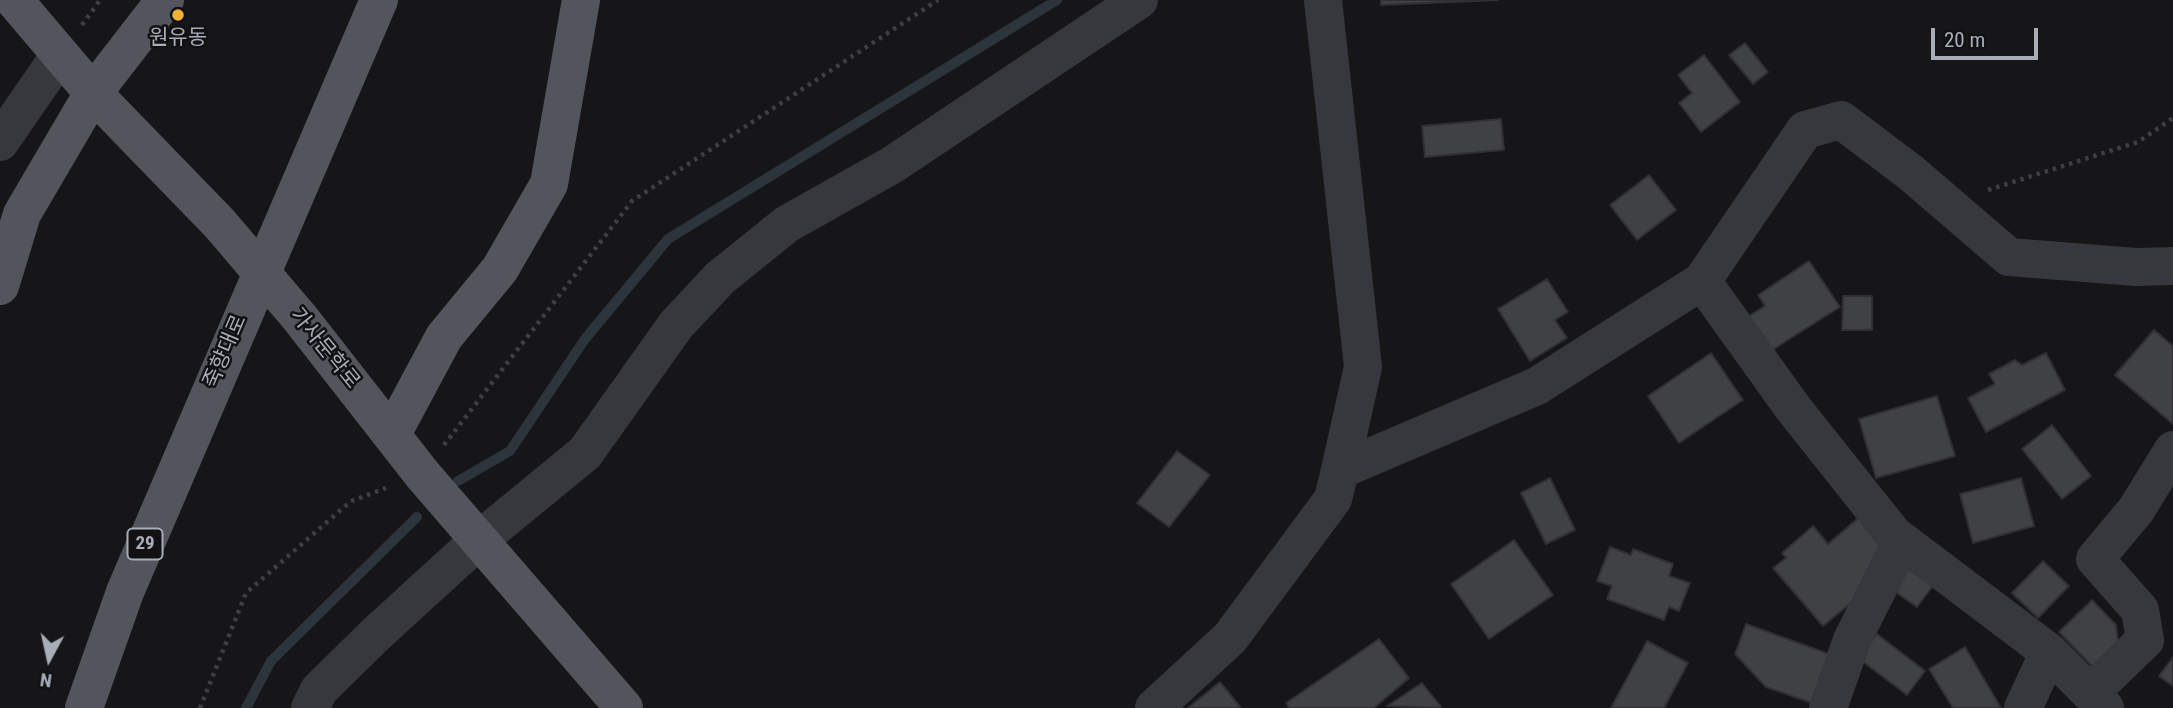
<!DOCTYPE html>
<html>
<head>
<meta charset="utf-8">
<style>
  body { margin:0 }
  #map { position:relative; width:2173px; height:708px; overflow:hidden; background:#161618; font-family:"Roboto Condensed",sans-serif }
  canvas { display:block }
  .north { position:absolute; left:14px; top:624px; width:70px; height:70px; -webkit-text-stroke:5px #111113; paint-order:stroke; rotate:188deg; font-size:19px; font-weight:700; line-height:28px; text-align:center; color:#a8adb8 }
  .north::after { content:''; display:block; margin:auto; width:24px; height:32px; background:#a8adb8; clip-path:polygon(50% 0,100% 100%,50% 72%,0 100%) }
  .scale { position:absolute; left:1931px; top:28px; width:107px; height:32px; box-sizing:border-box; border:4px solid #a8adb8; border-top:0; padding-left:9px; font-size:21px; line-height:24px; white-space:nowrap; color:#a8adb8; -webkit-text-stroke:5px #111113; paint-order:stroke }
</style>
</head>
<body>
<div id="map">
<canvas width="2173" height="708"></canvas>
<div class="north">N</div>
<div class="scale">20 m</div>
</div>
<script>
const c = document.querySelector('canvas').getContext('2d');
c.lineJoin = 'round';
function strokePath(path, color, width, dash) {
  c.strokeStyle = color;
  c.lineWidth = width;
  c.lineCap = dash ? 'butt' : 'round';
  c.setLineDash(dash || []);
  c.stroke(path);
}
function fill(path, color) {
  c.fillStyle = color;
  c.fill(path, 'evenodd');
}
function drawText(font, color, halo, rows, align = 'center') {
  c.font = font + ' "Roboto Condensed","Noto Sans KR",sans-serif';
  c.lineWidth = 5;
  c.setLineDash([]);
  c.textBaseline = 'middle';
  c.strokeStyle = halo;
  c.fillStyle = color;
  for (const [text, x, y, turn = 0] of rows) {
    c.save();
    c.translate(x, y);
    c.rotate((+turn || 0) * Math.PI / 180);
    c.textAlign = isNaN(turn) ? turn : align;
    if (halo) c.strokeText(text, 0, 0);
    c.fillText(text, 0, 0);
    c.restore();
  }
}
strokePath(new Path2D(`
  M458,481l52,-30 75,-112 83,-100 389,-239
  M246,708l25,-47 146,-144`), '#2c353c', 10);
const building = new Path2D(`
  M1381,0h117l-117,5z
  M1745,43l23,29 -15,12 -24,-29z
  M1704,55l36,47 -39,30 -22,-29 13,-10 -14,-18z
  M1501,119l3,31 -79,7 -3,-31z
  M1649,175l27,35 -39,30 -27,-35z
  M1809,261l31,46 -68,43 -23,-34 16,-10 -7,-11z
  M1547,279l21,33 -13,8 12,18 -37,23 -32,-52z
  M1843,296h29v34h-30z
  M2154,330l19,16v78l-58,-49z
  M1711,353l32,47 -64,43 -31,-47z
  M2046,353l19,37 -79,42 -18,-34 27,-14 -6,-10 26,-14 7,5z
  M1937,396l18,60 -79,22 -17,-59z
  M2052,425l39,51 -29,23 -40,-50z
  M1177,451l33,24 -41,52 -32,-24z
  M1550,478l25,52 -29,14 -25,-51z
  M2021,478l13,48 -61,17 -13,-49z
  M1863,514l26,31 -30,51 -36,30 -50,-58 13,-10 -4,-5 31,-27 15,18z
  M1514,540l39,55 -64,44 -38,-55z
  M1610,547l21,8 2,-6 40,15 -4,12 21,7 -11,28 -10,-4 -5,13 -57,-21 5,-13 -15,-5z
  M2043,561l26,25 -31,32 -26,-25z
  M1911,566l24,17 -18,24 -23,-16z
  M2092,600l24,25 2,17 -25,25 -34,-35z
  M1746,624l86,31 -17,49 -49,-17 -31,-33z
  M1877,634l48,37 -18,24 -49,-37z
  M1379,639l30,39 -35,30h-85l-3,-5z
  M1647,641l41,22 -24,45h-53z
  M1965,647l36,61h-48l-24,-39z
  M2173,657v29l-14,-10z
  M1220,682l21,26h-53z
  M1422,683l20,25 -55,-2z`);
fill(building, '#404145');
strokePath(building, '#303034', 2);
strokePath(new Path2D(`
  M82,25l18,-25
  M1988,190l150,-48 35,-24
  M444,445l188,-244 306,-201
  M200,708l46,-115 105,-92 35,-13`), '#3d3f44', 4.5, [3.5, 5]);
strokePath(new Path2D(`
  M0,142l60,-87
  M1702,281l91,127 101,127 155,117 56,56
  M1340,470l197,-84 165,-105 103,-151 36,-10 69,52 99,85 127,10 37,-1
  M2090,693l55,-53 -5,-30 -45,-51 41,-49 37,-60
  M310,708l9,-18 56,-55 104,-95 106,-87 91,-128 44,-47 67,-54 105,-59 247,-165
  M1154,708l76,-70 103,-139 7,-29 23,-103 -40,-367
  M1828,708l24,-68 50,-99
  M2023,708l26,-56`), '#37383d', 38);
strokePath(new Path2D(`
  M14,0l79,93 127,131 80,94 122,156 202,234
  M0,286l22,-72 71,-121 72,-93
  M392,434l52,-97 56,-68 49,-85 32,-184
  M84,708l41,-116 254,-592`), '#53555c', 38);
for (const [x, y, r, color] of [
  [178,15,7,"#f2b134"]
]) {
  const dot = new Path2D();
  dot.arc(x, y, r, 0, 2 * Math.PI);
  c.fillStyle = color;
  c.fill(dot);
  strokePath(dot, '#111113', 2.5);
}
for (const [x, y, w] of [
  [145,544,35]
]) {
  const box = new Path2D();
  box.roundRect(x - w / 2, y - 15.5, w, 31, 5);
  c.fillStyle = '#111113';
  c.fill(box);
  strokePath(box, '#a8adb8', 2);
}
drawText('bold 19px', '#a8adb8', null, [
  ["29",145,544]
]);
drawText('21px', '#a8adb8', '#111113', [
  ["원유동",178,39]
]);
drawText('21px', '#a8adb8', '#111113', [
  ["가사문학로",324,349,51],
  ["죽향대로",226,352,-67]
]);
</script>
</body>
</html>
